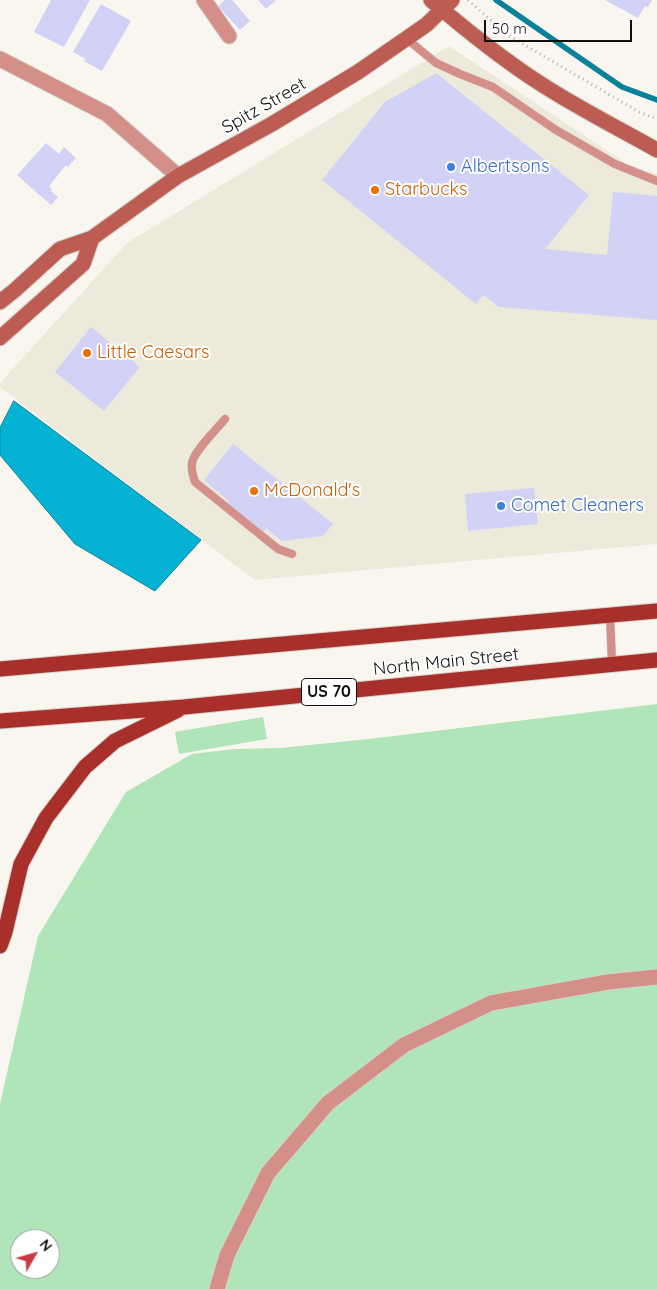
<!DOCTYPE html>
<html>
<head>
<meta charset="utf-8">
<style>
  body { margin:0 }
  #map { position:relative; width:657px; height:1289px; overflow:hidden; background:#f8f6ef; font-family:Quicksand,sans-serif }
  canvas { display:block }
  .north { position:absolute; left:10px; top:1229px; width:50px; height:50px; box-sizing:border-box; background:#fff; border:1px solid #a09f9f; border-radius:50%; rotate:52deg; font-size:14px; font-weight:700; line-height:20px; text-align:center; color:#11100e }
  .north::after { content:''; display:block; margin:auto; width:18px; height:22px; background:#ca3b44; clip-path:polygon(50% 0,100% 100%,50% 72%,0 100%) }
  .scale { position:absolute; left:484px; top:20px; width:148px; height:22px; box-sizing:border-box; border:2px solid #11100e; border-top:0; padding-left:6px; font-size:15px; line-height:18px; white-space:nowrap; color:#11100e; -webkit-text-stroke:4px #fff; paint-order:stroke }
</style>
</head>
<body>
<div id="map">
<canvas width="657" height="1289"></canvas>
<div class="north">N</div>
<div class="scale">50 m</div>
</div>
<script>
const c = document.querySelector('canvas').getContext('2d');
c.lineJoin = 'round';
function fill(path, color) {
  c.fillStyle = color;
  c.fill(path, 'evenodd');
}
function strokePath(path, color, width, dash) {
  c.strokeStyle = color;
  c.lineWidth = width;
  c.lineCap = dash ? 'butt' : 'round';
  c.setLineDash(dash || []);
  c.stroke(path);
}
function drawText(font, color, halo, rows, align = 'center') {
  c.font = font + ' Quicksand,sans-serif';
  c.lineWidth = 4;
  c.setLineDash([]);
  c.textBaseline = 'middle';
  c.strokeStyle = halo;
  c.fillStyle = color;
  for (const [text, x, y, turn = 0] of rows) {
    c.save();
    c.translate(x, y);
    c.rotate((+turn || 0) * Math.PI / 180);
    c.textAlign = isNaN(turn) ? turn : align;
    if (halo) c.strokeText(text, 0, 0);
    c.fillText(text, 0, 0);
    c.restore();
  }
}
fill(new Path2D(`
  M449,46l180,119 28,9v370l-402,36 -255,-193v-4l127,-140z`), '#edeadc');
fill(new Path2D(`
  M657,704v585h-657v-185l38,-168 88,-144 66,-38 42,-5 46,-1 89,-9zM20,1239h30v30h-30z
  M263,717l4,22 -88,15 -4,-22z`), '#afe5b8');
const water = new Path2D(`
  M14,401l187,139 -46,51 -80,-47 -75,-89v-27z`);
fill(water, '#06b2d4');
strokePath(water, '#098199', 1);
strokePath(new Path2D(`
  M496,0l126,87 35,13`), '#098199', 5.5);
fill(new Path2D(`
  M51,0h39l-26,47 -30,-15z
  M225,0h7l18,21 -10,9 -22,-24z
  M258,0h18l-10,9z
  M605,0h47l-4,7 -3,-1 -7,12z
  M101,4l30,17 -29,50 -18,-10 2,-2 -13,-7z
  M436,73l153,122 -44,54 62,6 6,-63 44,4v124l-158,-13 -16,-12 -7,9 -154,-124 63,-78z
  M46,143l13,11 5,-7 12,11 -8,9 -2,-2 -17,21 3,3 -1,2 7,6 -7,8 -34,-30z
  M91,327l49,40 -36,44 -49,-39z
  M233,444l100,80 -10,12 -41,5 -16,-13 -3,5 -36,-29 2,-3 -25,-21z
  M534,488l4,36 -70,7 -3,-37z`), '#d1d2f6');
const lane = new Path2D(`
  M407,39l29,24 24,11 33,13 63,43 59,34 42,17
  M225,419c-8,10 -31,32 -33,44 -1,6 1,13 3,19l83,67 14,5
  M610,615l2,49`);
const street = new Path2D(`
  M204,0l25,36
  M0,59l107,55 71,62
  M217,1289l10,-34 41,-82 60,-70 76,-58 87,-42 117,-21 49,-5`);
const secondary = new Path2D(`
  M431,0c35,30 71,59 110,84 37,24 77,44 116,66
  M0,302l15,-12 45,-41 32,-11 86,-62 94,-52 86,-52 68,-47 26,-25
  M0,338l83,-74 9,-26`);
const primary = new Path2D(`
  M0,669l657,-58
  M0,721l184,-14 473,-47
  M0,946l5,-14 16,-68 25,-46 39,-51 30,-26 63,-31`);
strokePath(lane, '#d3d1cb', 9);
strokePath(street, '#d3d1cb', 17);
strokePath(secondary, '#d3d1cb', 17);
strokePath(primary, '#d3d1cb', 17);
strokePath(new Path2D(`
  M468,0l38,34 133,78 18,7`), '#b0afa9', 3, [1, 4]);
strokePath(lane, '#d49088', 8);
strokePath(street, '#d49088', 15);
strokePath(secondary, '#bd5c52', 15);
strokePath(primary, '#a9302a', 15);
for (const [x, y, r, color] of [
  [451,167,5,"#3f7fe0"],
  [375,190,5,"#e8710a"],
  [87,353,5,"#e8710a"],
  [254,491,5,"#e8710a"],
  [501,506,5,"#3f7fe0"]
]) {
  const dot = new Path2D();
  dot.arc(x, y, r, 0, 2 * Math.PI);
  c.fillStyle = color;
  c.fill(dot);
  strokePath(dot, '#fff', 2);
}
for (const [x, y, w] of [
  [329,692,55]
]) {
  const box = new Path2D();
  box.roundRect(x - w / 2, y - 13.5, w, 27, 4);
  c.fillStyle = '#fff';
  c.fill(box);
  strokePath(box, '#11100e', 1);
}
drawText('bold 16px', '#11100e', null, [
  ["US 70",329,692]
]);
drawText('18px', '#11100e', '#fff', [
  ["Spitz Street",264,106,-30],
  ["North Main Street",446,662,-6]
]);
drawText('18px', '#366cbe', '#fff', [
  ["Albertsons",461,167],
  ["Comet Cleaners",511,506]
], 'left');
drawText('18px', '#c56008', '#fff', [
  ["Starbucks",385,190],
  ["Little Caesars",97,353],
  ["McDonald's",264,491]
], 'left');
</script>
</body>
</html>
